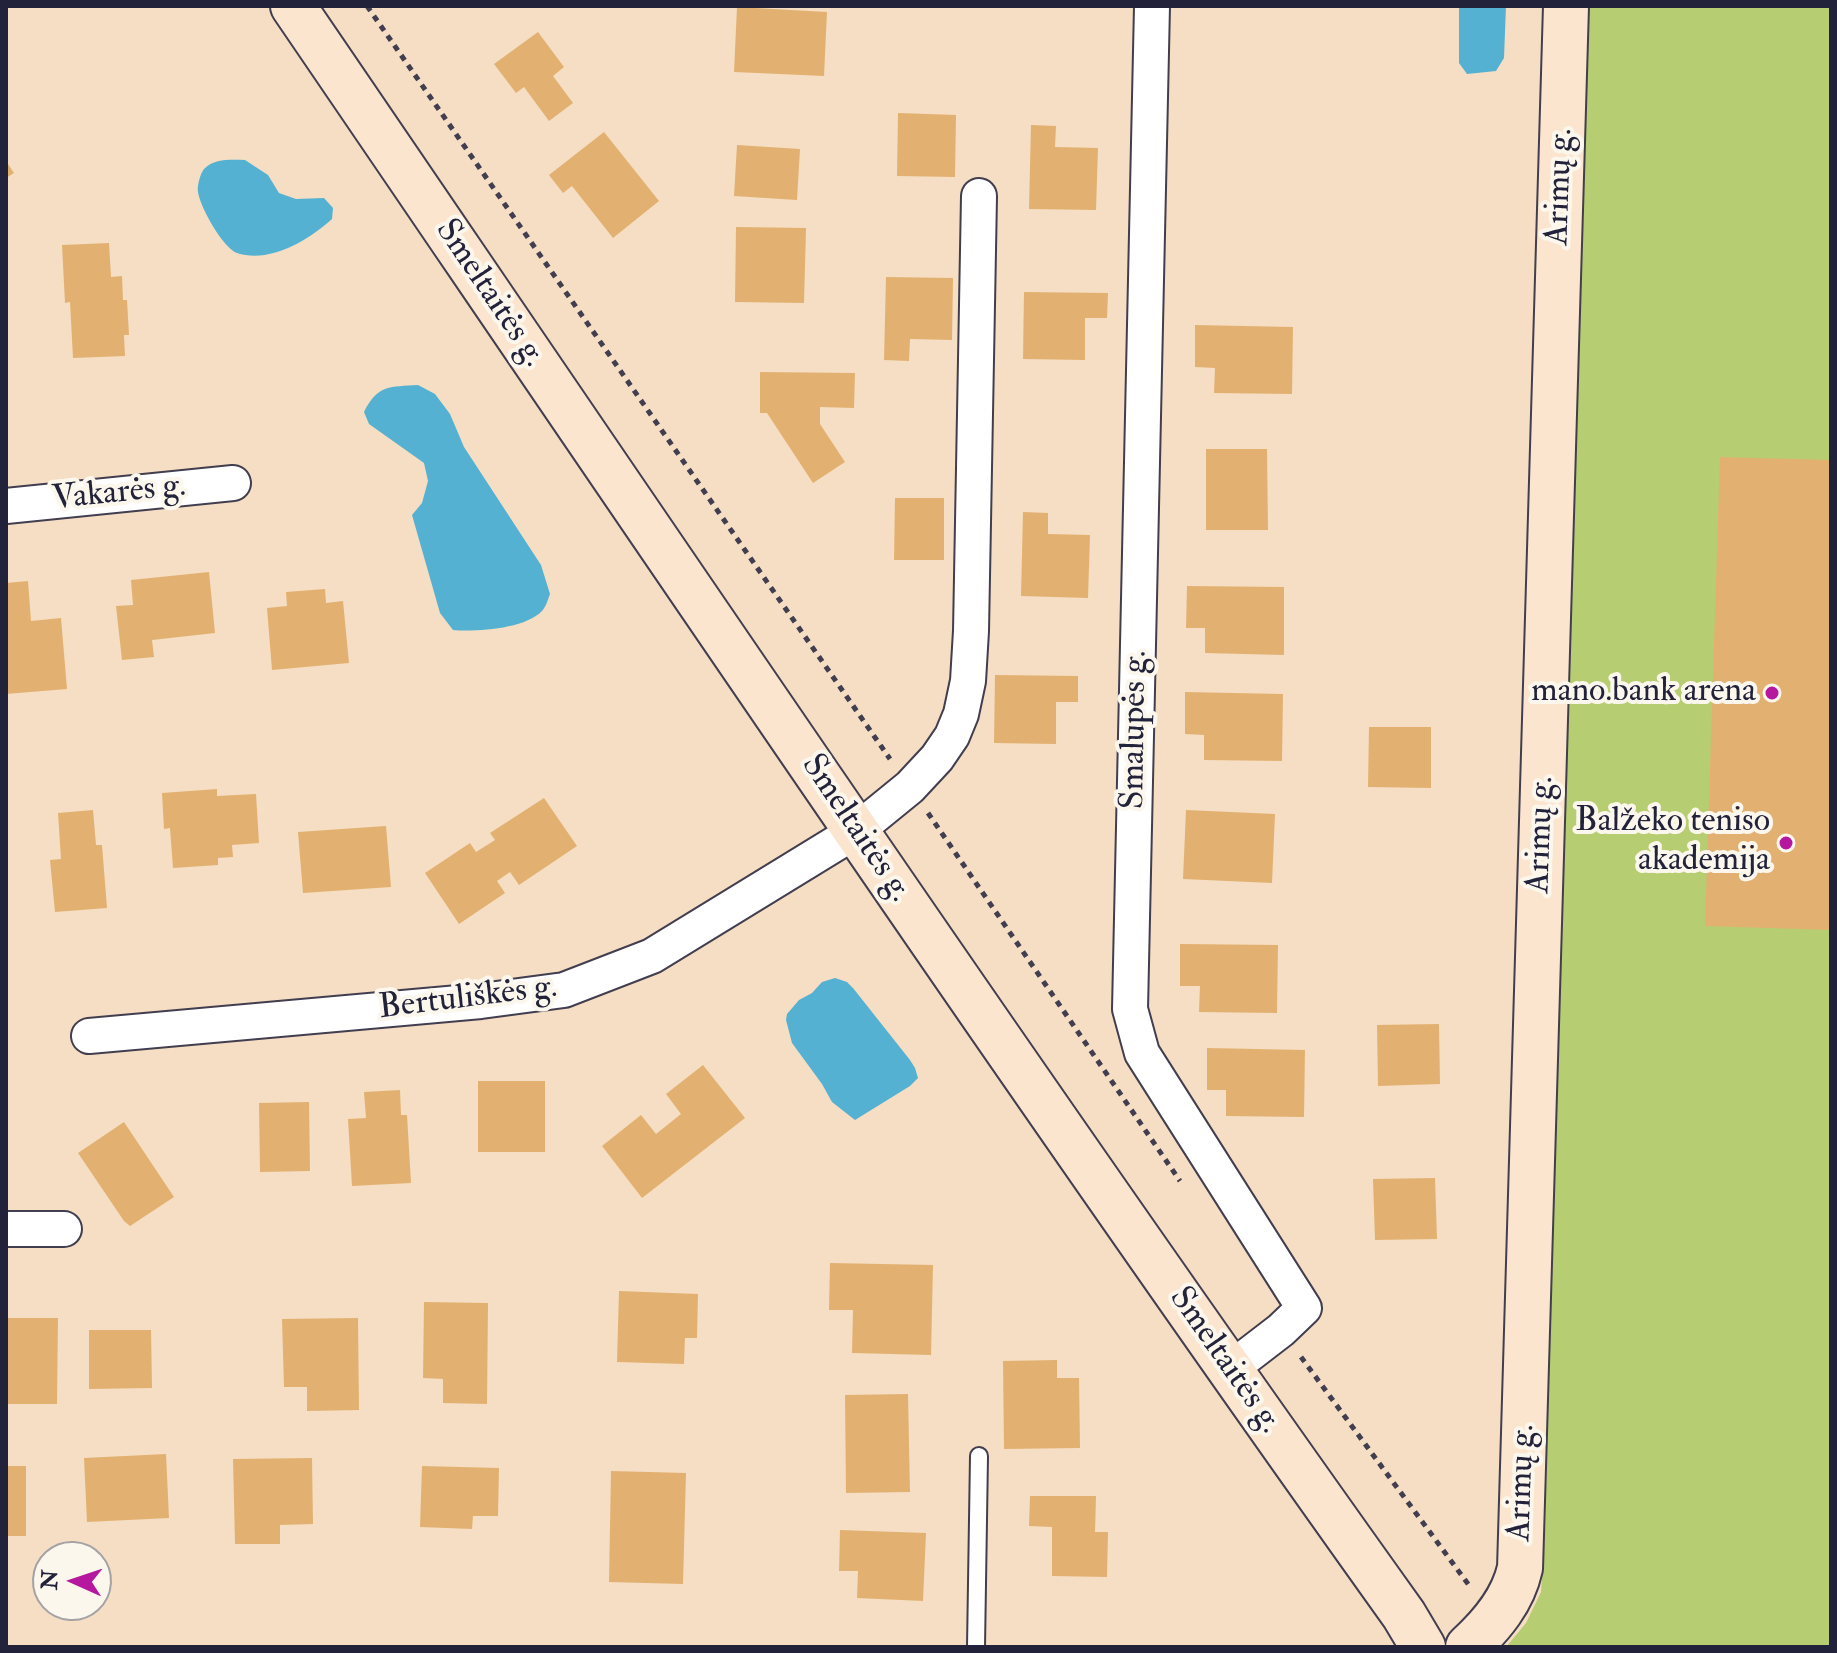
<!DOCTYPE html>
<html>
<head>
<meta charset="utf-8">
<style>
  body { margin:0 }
  #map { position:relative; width:1837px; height:1653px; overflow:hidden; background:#f5dec3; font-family:"IM FELL Double Pica",serif }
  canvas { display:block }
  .frame { position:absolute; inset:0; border:8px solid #22223b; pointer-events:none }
  .north { position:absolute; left:32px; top:1541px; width:80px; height:80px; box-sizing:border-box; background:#fbf7ec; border:2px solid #a4a2a5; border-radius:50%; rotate:273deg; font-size:22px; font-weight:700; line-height:32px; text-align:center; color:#22223b }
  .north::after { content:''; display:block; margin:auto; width:28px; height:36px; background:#b5179e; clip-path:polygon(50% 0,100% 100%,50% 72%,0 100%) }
</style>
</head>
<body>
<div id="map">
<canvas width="1837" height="1653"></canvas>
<div class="frame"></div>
<div class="north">N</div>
</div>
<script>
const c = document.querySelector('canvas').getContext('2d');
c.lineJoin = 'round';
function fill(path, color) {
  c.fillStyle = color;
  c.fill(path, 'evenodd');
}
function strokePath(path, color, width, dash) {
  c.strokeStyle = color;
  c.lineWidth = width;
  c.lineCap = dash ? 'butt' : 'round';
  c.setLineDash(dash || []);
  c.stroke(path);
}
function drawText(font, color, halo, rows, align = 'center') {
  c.font = font + ' "IM FELL Double Pica",serif';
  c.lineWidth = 8;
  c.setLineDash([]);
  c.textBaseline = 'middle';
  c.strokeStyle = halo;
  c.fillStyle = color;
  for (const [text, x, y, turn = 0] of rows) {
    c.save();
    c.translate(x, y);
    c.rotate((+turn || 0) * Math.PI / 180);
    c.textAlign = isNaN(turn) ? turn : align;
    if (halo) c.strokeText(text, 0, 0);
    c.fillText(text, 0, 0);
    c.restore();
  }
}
fill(new Path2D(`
  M1585,6h246v1641h-325l20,-24 15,-31 4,-61 25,-1051z`), '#b7cd71');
fill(new Path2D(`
  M1459,6h47l-2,52 -8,13 -29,3 -8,-11z
  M245,160l23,15 11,18 17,6 28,-1 9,10 -1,11c-23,21 -63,45 -95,34 -14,-5 -37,-46 -39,-61 -1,-6 2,-18 6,-23 11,-11 27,-9 41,-9z
  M418,385l17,9 15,20 14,33 77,118 9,29c-2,5 -4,13 -8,17 -17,18 -66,21 -89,19l-13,-17 -28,-98 10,-12 6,-22 -4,-18 -55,-39 -5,-12c14,-28 26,-25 54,-27z
  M835,978l12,4 6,6 57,72 5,8 3,10 -8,8 -55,34 -23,-18 -10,-18 -30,-41 -6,-23 1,-6 12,-14 13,-7 10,-11z`), '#54b1d2');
fill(new Path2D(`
  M737,7l90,5 -3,64 -90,-4z
  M538,32l26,35 -11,9 20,27 -24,18 -25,-34 -8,6 -22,-29z
  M898,113l58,2 -1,62 -58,-1z
  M1031,125l25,1 -1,21 43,1 -2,62 -67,-1z
  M604,132l55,69 -46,37 -41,-52 -9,7 -14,-18z
  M737,145l63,4 -3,51 -63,-4z
  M6,161l8,12 -8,5z
  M736,227l70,1 -2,75 -69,-1z
  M109,243l2,34 11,-1 1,24h4l2,35h-5l1,21 -52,2 -3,-56 -5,1 -3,-58z
  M886,277l67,1 -1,62 -42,-1 -1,22 -25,-1z
  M1024,292l84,1 -1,25h-22v42l-62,-1z
  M1195,325l98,2 -1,67 -78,-1 1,-25 -20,-1z
  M760,372l95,1 -1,35 -34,-1v17l25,38 -32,21 -46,-70h-7z
  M1206,449h61l1,81h-62z
  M1720,457l111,3v470l-126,-4z
  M895,498h49v62h-50z
  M1023,512l25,1v21l42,1 -2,63 -67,-2z
  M209,572l6,61 -63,7 2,17 -32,3 -6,-54 17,-1 -2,-25z
  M28,581l3,40 30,-3 6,71 -61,5v-111z
  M1187,586l97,1v68l-79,-2v-25h-19z
  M325,589l1,14 17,-2 6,62 -77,7 -5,-62 20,-2 -1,-14z
  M995,675l83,1v26h-22v42l-62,-1z
  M1185,692l98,2 -1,67 -78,-1v-25l-19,-1z
  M1369,727h62v61l-63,-1z
  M217,789v7l39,-2 3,49 -27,2 1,12 -15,1v7l-45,3 -3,-40 -6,1 -2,-36z
  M544,798l33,48 -58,39 -9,-13 -13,9 8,12 -46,31 -34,-51 45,-30 6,9 19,-12 -5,-7z
  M93,810l3,35h6l5,63 -52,4 -5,-52 11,-1 -3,-46z
  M1186,810l89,4 -3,69 -89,-4z
  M386,826l5,61 -88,6 -5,-61z
  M1180,944l98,1 -1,68 -78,-1 1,-26h-20z
  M1439,1024l1,60 -62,2 -1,-61z
  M1207,1048l98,2 -1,67 -78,-1v-26h-19z
  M703,1065l42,53 -103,80 -40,-52 39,-31 15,19 25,-20 -15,-20z
  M478,1081h67v71h-67z
  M400,1090l1,25h6l4,68 -59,3 -4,-67 18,-1 -2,-26z
  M309,1102l1,69 -50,1 -1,-69z
  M124,1122l50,75 -44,29 -6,-5 -46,-68z
  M1435,1178l2,61 -62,1 -2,-61z
  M830,1263l103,2 -2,90 -79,-2 1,-43h-24z
  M619,1291l79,3 -1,44h-12l-1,26 -67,-2z
  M424,1302l64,1 -1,101 -44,-1v-24l-20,-1z
  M6,1318h52l-1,86h-51z
  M358,1318l1,92 -52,1v-24h-23l-2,-68z
  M89,1330h62l1,58 -63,1z
  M1057,1360v18h22l1,70 -76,1 -1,-88z
  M908,1394l2,98 -64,1 -1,-98z
  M166,1454l3,64 -82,4 -3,-64z
  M312,1458l1,66 -33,1v19h-45l-2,-85z
  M6,1466h20v70h-20z
  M422,1466l77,2 -1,48h-25l-1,13 -52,-2z
  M611,1471l75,2 -3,111 -74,-2z
  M1030,1496h66l-1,36h13l-1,45 -55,-1v-49l-23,-1z
  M840,1530l86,3 -3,68 -66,-3 1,-27h-19z`), '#e2b171');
const service = new Path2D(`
  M976,1647l3,-191`);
const minor = new Path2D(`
  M1152,6l-22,1003 12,44 162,255 -23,22 -52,40
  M6,506l227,-23
  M89,1036l392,-35 83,-11 88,-34 204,-125 54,-44 27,-29 15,-22 9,-22 7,-33 3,-50 8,-435
  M6,1229h58`);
const secondary = new Path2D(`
  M293,6c367,538 732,1079 1111,1609l19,32
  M1468,1647c24,-22 45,-47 52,-79l46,-1562`);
strokePath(service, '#423e4f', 20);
strokePath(minor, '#423e4f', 38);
strokePath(secondary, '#423e4f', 48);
strokePath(new Path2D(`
  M367,6l523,753
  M928,813l252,368
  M1301,1357l170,231`), '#423e4f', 5, [6, 6]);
strokePath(service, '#fff', 16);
strokePath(minor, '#fff', 34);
strokePath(secondary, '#fbe5cf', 44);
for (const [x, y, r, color] of [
  [1772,693,8,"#b5179e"],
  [1786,843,8,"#b5179e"]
]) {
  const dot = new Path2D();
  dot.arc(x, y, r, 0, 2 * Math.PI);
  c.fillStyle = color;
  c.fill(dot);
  strokePath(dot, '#fbf7ec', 3);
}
drawText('34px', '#22223b', '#fbf7ec', [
  ["Arimų g.",1561,187,-88],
  ["Smeltaitės g.",489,294,56],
  ["Vakarės g.",119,494,-6],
  ["Smalupės g.",1136,730,-89],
  ["Smeltaitės g.",855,829,56],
  ["Arimų g.",1542,835,-88],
  ["Bertuliškės g.",468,999,-7],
  ["Smeltaitės g.",1224,1361,55],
  ["Arimų g.",1523,1483,-88]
]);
drawText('34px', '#22223b', '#fbf7ec', [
  ["mano.bank arena",1756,693],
  ["Balžeko teniso",1770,823],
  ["akademija",1770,862]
], 'right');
</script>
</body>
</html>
